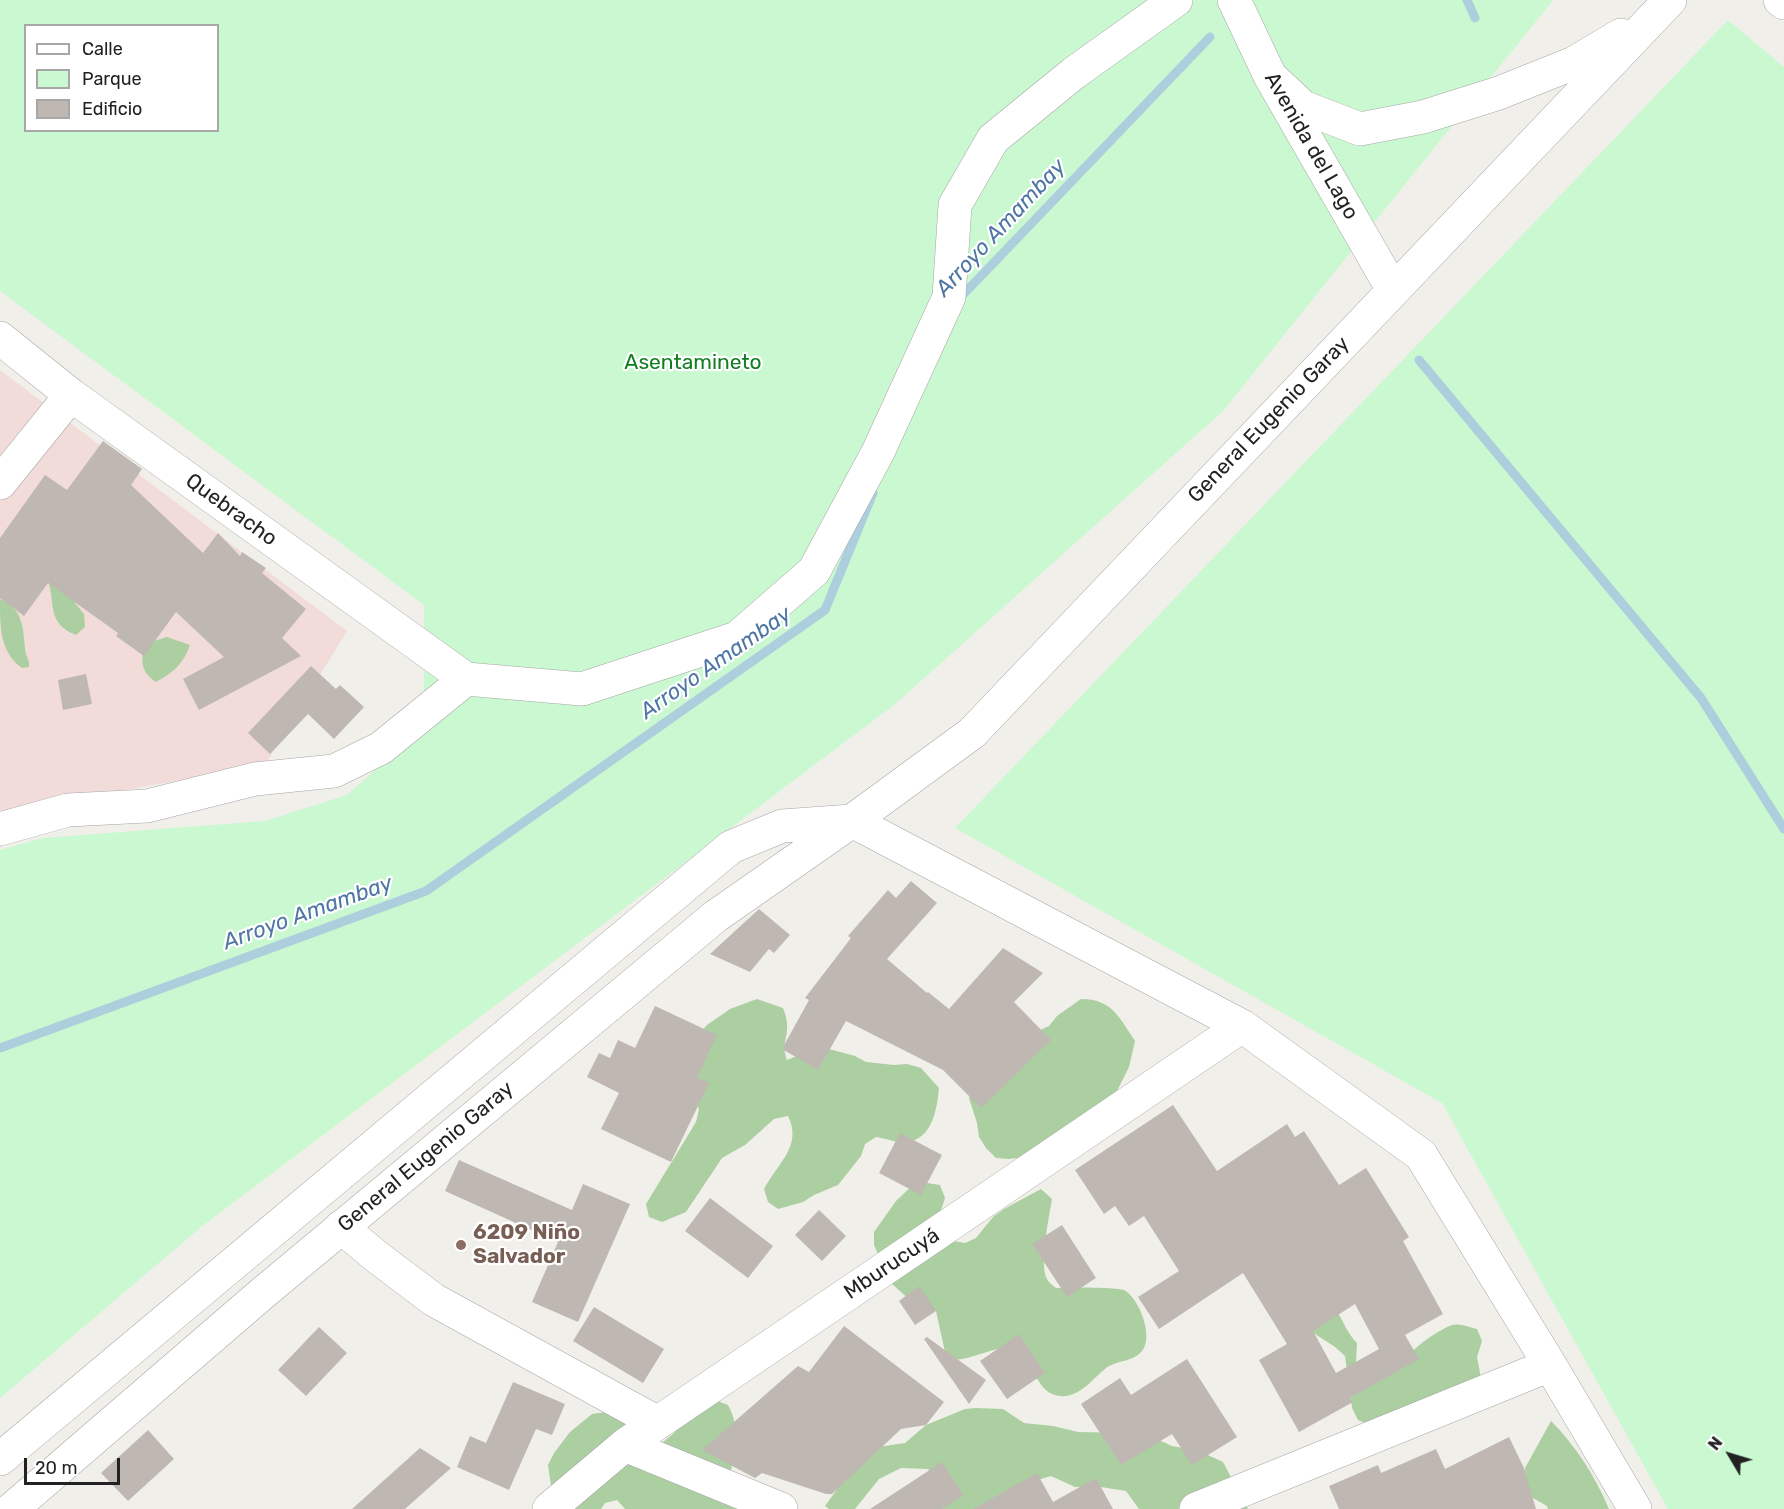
<!DOCTYPE html>
<html>
<head>
<meta charset="utf-8">
<style>
  body { margin:0 }
  #map { position:relative; width:1784px; height:1509px; overflow:hidden; background:#f1efe9; font-family:Rubik,sans-serif }
  canvas { display:block }
  .legend { position:absolute; left:24px; top:24px; width:195px; height:108px; box-sizing:border-box; background:#fff; border:2px solid #a7a7a7; margin:0; padding:8px 10px; list-style:none; font-size:18px; color:#222 }
  .legend li { display:flex; align-items:center; gap:12px; height:30px }
  .legend b { width:30px; border:2px solid #a7a7a7 }
  .north { position:absolute; left:1700px; top:1425px; width:60px; height:60px; -webkit-text-stroke:4px #fff; paint-order:stroke; rotate:308deg; font-size:16px; font-weight:700; line-height:24px; text-align:center; color:#222 }
  .north::after { content:''; display:block; margin:auto; width:21px; height:27px; background:#222; clip-path:polygon(50% 0,100% 100%,50% 72%,0 100%) }
  .scale { position:absolute; left:24px; top:1458px; width:96px; height:27px; box-sizing:border-box; border:3px solid #222; border-top:0; padding-left:8px; font-size:18px; line-height:21px; white-space:nowrap; color:#222; -webkit-text-stroke:4px #fff; paint-order:stroke }
</style>
</head>
<body>
<div id="map">
<canvas width="1784" height="1509"></canvas>
<ul class="legend">
<li><b style="height:8px;background:#fff"></b>Calle</li>
<li><b style="height:16px;background:#caf8d0"></b>Parque</li>
<li><b style="height:16px;background:#bfb8b2"></b>Edificio</li>
</ul>
<div class="north">N</div>
<div class="scale">20 m</div>
</div>
<script>
const c = document.querySelector('canvas').getContext('2d');
c.lineJoin = 'round';
function fill(path, color) {
  c.fillStyle = color;
  c.fill(path, 'evenodd');
}
function strokePath(path, color, width, dash) {
  c.strokeStyle = color;
  c.lineWidth = width;
  c.lineCap = dash ? 'butt' : 'round';
  c.setLineDash(dash || []);
  c.stroke(path);
}
function drawText(font, color, halo, rows, align = 'center') {
  c.font = font + ' Rubik,sans-serif';
  c.lineWidth = 4.5;
  c.setLineDash([]);
  c.textBaseline = 'middle';
  c.strokeStyle = halo;
  c.fillStyle = color;
  for (const [text, x, y, turn = 0] of rows) {
    c.save();
    c.translate(x, y);
    c.rotate((+turn || 0) * Math.PI / 180);
    c.textAlign = isNaN(turn) ? turn : align;
    if (halo) c.strokeText(text, 0, 0);
    c.fillText(text, 0, 0);
    c.restore();
  }
}
fill(new Path2D(`
  M0,370l347,261 -82,134 -240,43 -25,41z`), '#f1dcda');
fill(new Path2D(`
  M48,581l29,10 -2,12 9,11 1,13 -9,8c-30,-12 -20,-31 -28,-54z
  M0,599c23,10 23,28 25,49 0,8 5,11 4,19l-7,1c-22,-16 -22,-40 -22,-69z
  M167,637l23,8c-6,18 -17,28 -34,37 -13,-9 -15,-17 -13,-32l11,-9z
  M757,999l26,9c2,5 4,11 4,16 1,15 -6,20 0,36l27,-11h15l26,7 11,6 28,3 13,-1 14,4 18,20c-2,20 -6,49 -30,54 -10,2 -24,-4 -33,-5l-11,7 -4,12 -23,29 -24,10 -11,7 -25,7 -10,-7 -4,-13c13,-25 39,-43 24,-73l-14,3 -29,26 -23,13 -36,54 -24,10 -13,-5 -3,-13 50,-82 3,-13 -7,-11 6,-63 9,-10 23,-16z
  M1081,999c31,0 38,18 54,42l-6,26 -11,22v14l-94,54 -15,2 -13,-1 -10,-10 -7,-11 -2,-14 -8,-25 4,-13 63,-53 13,-6 8,-10z
  M927,1183l13,2 5,13 -8,25 16,18 12,2 11,-5 17,-21 11,-8 37,-20 11,10c-3,18 -12,61 -6,78 2,5 6,8 10,11 10,-1 61,-1 68,2 15,8 30,46 18,61 -9,11 -25,9 -36,17 -13,10 -26,30 -46,28 -17,-2 -20,-15 -29,-26 -7,-8 -15,-15 -22,-23 -19,2 -35,11 -54,13l-10,-8 -9,-41 -25,-10 -20,-18 -17,-38v-13l22,-31 18,-17z
  M1336,1310c8,12 11,23 21,33l-1,19 52,-6c8,-10 32,-27 44,-31 8,-2 17,2 25,4l5,12 -5,16 5,26 -111,43 -13,-6 -6,-12 -7,-52 -10,-9 -23,-15 3,-12z
  M715,1400l13,5c12,21 8,43 3,66l57,38h-163l-8,-9 -12,3 -4,6h-51l2,-17 -4,-27 6,-12 16,-21 22,-18 29,-4 9,19 32,14 11,-9 18,-20z
  M976,1408l27,1 21,14 29,3 25,6 55,1 28,8 11,5 27,5 24,11 25,47h-109l-13,-18 -25,-4h-26l-24,-11 -24,7 -18,26h-71l6,-20 -16,-20 -27,-1 -22,11 -24,30h-26l-4,-3 15,-21 38,-38 27,-4 21,-18 39,-16z
  M1551,1421c25,25 44,55 58,88h-61l-1,-3 -21,-12 -1,-26z`), '#abcfa0');
fill(new Path2D(`
  M0,0h1553l-330,411 -329,294 -693,522 -201,171v-548l43,-12 222,-17 82,-26 77,-68v-122l-424,-314zM26,26h192v104h-192z
  M1728,20l56,47v1442h-116l-226,-406 -487,-275z`), '#caf8d0');
strokePath(new Path2D(`
  M1467,0l8,18
  M958,300l252,-263
  M1419,360l282,338 83,131
  M0,1048l426,-157 399,-281 48,-117`), '#accedd', 9);
fill(new Path2D(`
  M103,441l39,28 -11,16 72,68 15,-20 22,23 2,-4 24,16 -4,5 44,36 -24,29 19,18 -102,54 -16,-31 41,-22 -48,-45 -32,44 -28,-20 2,-3 -70,-50 -24,33 -24,-18v-60l45,-63 22,15z
  M311,666l25,23 4,-4 24,22 -30,32 -26,-25 -38,40 -22,-21z
  M86,674l6,30 -29,6 -5,-30z
  M911,881l26,22 -50,56 40,34 1,-1 21,17 54,-61 40,25 -29,29 37,38 -70,68 -38,-38 -97,-49 -28,49 -36,-21 27,-49 -4,-2 46,-60 -3,-2 40,-46 8,8z
  M759,909l31,26 -16,18 -5,-4 -19,23 -40,-18z
  M655,1006l62,29 -20,42 12,6 -38,79 -70,-33 18,-36 -32,-16 12,-24 11,5 8,-18 17,8z
  M1173,1105l44,66 70,-47 8,13 9,-6 35,54 27,-17 43,69 -6,4 40,73 -38,21 14,24 -69,39 3,4 -54,30 -40,-72 28,-16 -44,-71 -84,56 -21,-32 41,-26 -35,-55 -15,10 -14,-20 -11,8 -29,-44zM1355,1304l24,45 -43,24 -23,-42z
  M900,1133l42,22 -21,40 -42,-22z
  M459,1160l113,50 11,-26 47,20 -52,118 -46,-20 26,-60 -113,-51z
  M710,1198l63,48 -25,32 -63,-47z
  M819,1210l27,26 -24,25 -27,-26z
  M1062,1225l34,53 -29,19 -35,-53z
  M919,1286l17,25 -21,14 -16,-24z
  M594,1307l70,42 -21,34 -70,-42z
  M844,1326l100,76 -18,23 -25,4 -69,65h-6l-64,-21 -7,5 -53,-28 96,-84 11,6z
  M319,1327l28,26 -41,43 -28,-26z
  M1019,1334l26,39 -38,26 -27,-38z
  M927,1337l59,43 -17,24 -45,-65z
  M1187,1359l50,78 -45,28 -20,-31 -51,31 -40,-61 39,-26 11,17z
  M513,1382l52,22 -13,31 -16,-6 -27,61 -52,-23 13,-31 16,7z
  M148,1430l26,29 -46,42 -27,-28z
  M1509,1437l15,31 12,41h-197l-10,-23 49,-21 3,8 55,-24 9,20z
  M420,1448l31,20 -46,41h-53z
  M942,1462l21,33 -21,14h-72z
  M1037,1473l16,29 43,-24 17,31h-140z`), '#bfb8b2');
const minor = new Path2D(`
  M1780,0l4,3
  M0,338l71,57 395,284
  M0,483l71,-88
  M852,821l390,205 179,129 129,210 85,144
  M0,829l68,-19 79,-4 108,-27 79,-8 47,-23 85,-69 116,10 155,-51 77,-67 64,-119 71,-155 6,-92 38,-66 81,-66 102,-73
  M341,1227l36,30 57,43 224,123
  M625,1445l156,64
  M549,1509l76,-64 617,-419
  M1196,1509l354,-144`);
const tertiary = new Path2D(`
  M1234,0l36,76 123,214
  M1270,76l33,31 57,22 63,-12 76,-24 75,-30 47,-28
  M0,1459l731,-612 51,-21 70,-5
  M12,1509l252,-217 452,-376 136,-95 120,-88 698,-733`);
strokePath(minor, '#a6a6a6', 34);
strokePath(tertiary, '#a6a6a6', 34);
strokePath(minor, '#fff', 33);
strokePath(tertiary, '#fff', 33);
for (const [x, y, r, color] of [
  [461,1245,6,"#8d6e63"]
]) {
  const dot = new Path2D();
  dot.arc(x, y, r, 0, 2 * Math.PI);
  c.fillStyle = color;
  c.fill(dot);
  strokePath(dot, '#fff', 2);
}
drawText('21px', '#222', '#fff', [
  ["Avenida del Lago",1311,146,60],
  ["General Eugenio Garay",1269,420,-46],
  ["Quebracho",231,510,36],
  ["General Eugenio Garay",426,1157,-40],
  ["Mburucuyá",892,1264,-34]
]);
drawText('21px', '#117e21', '#fff', [
  ["Asentamineto",693,363]
]);
drawText('bold 21px', '#785e54', '#fff', [
  ["6209 Niño",473,1233],
  ["Salvador",473,1257]
], 'left');
drawText('italic 22px', '#4e75a6', '#fff', [
  ["Arroyo Amambay",1001,228,-47],
  ["Arroyo Amambay",716,663,-35],
  ["Arroyo Amambay",308,913,-20]
]);
</script>
</body>
</html>
